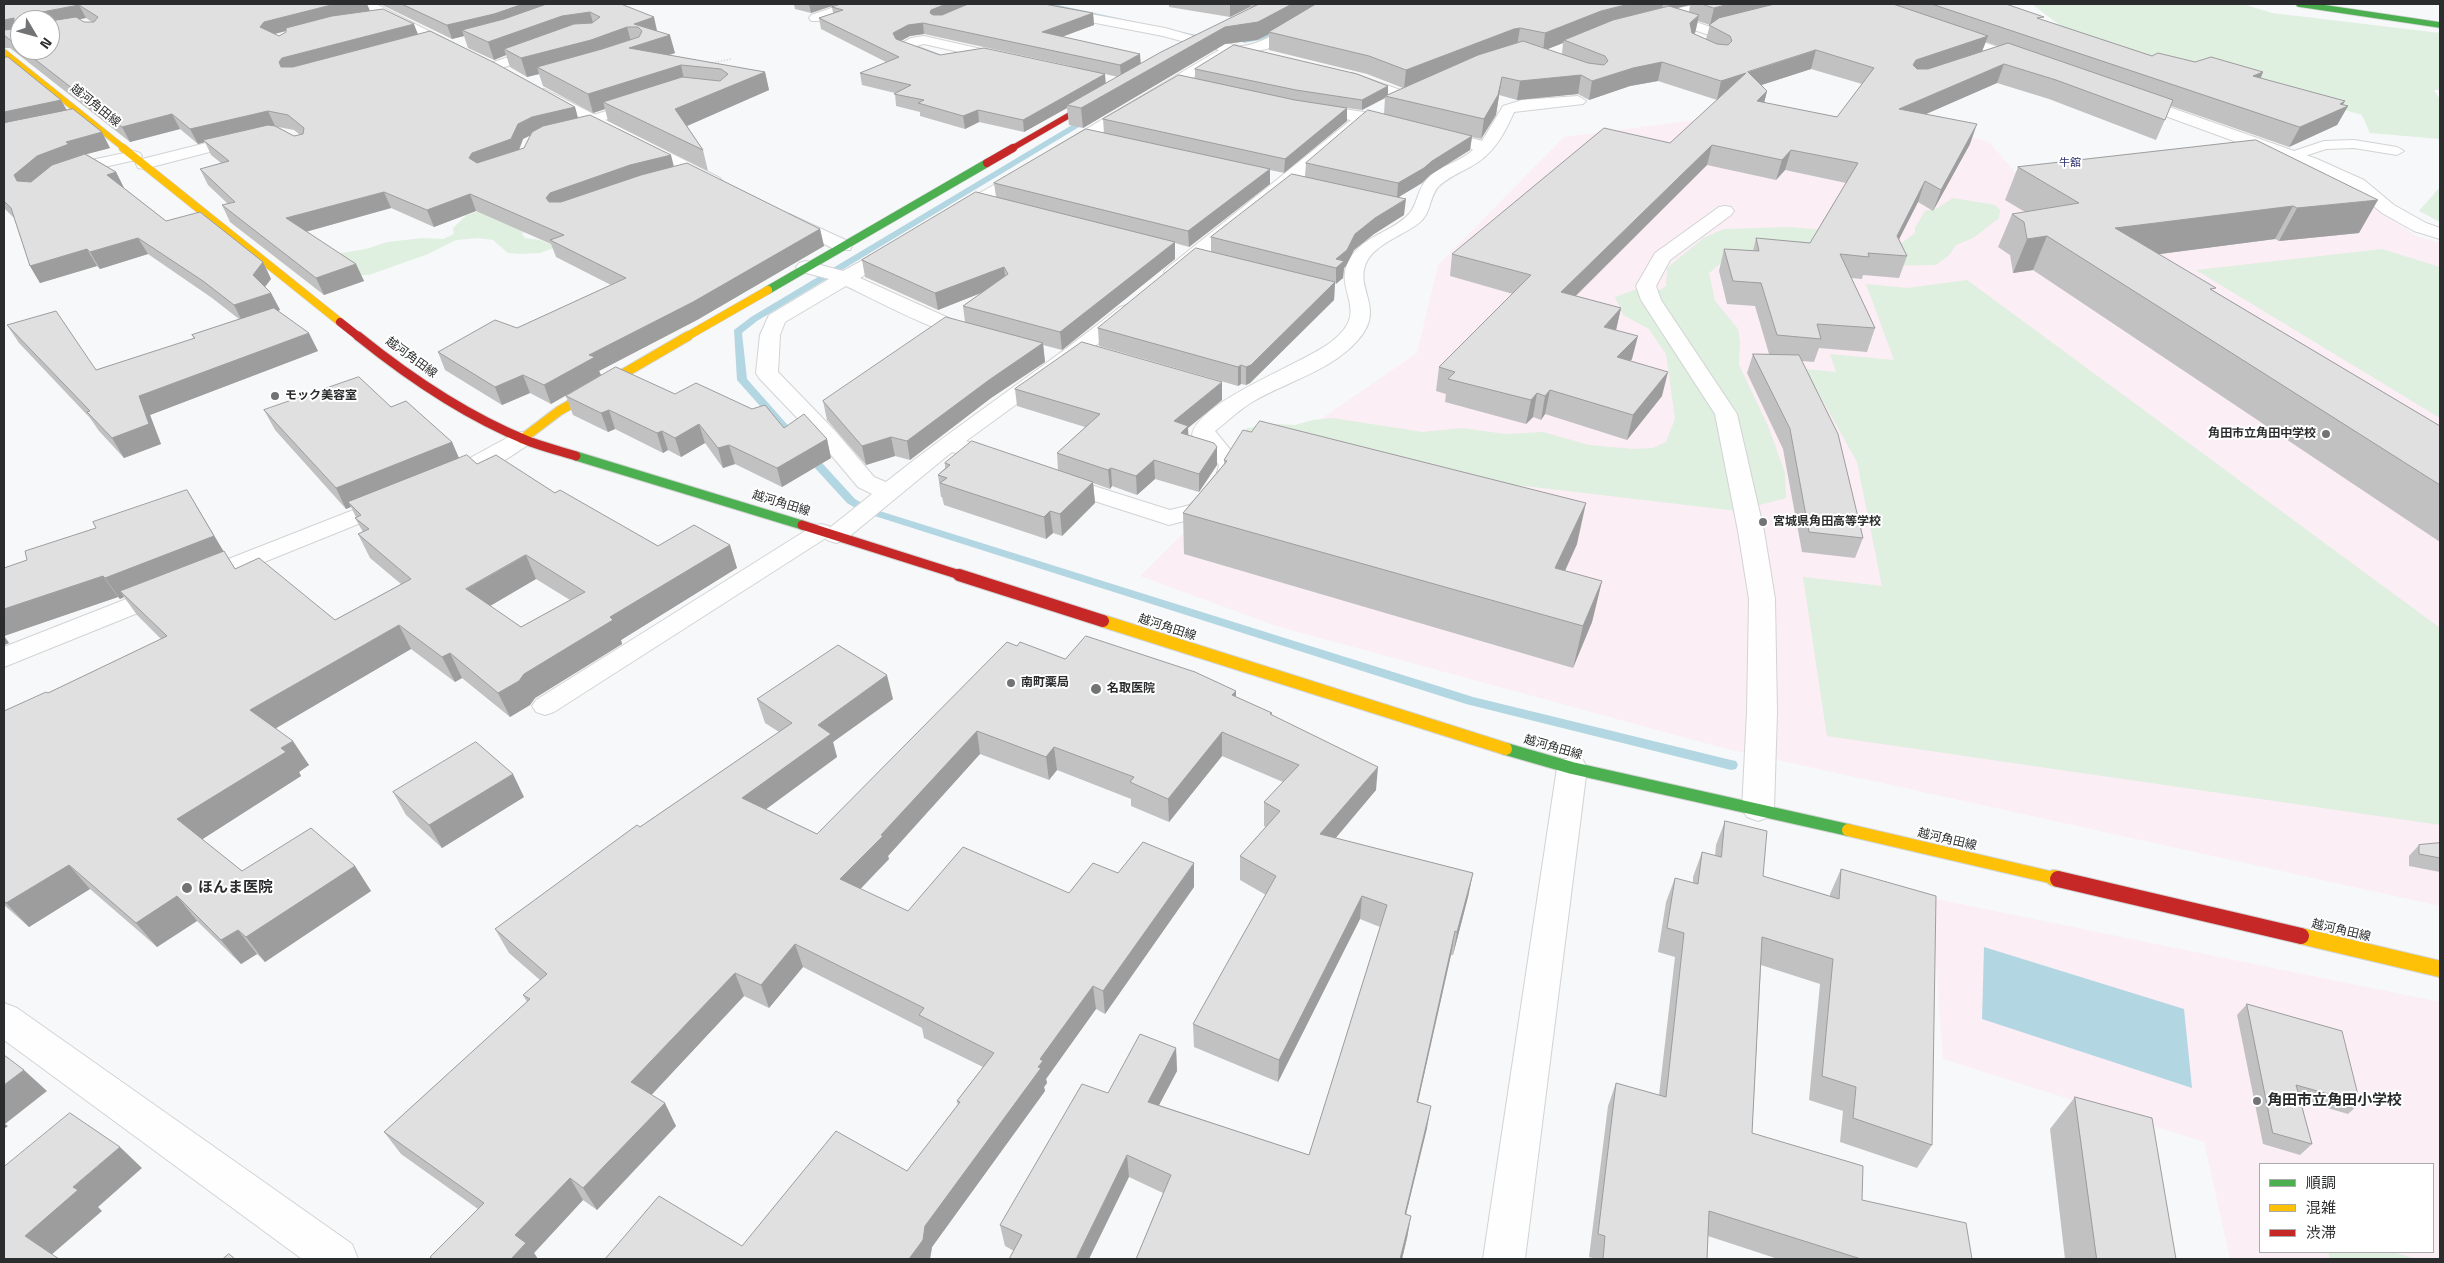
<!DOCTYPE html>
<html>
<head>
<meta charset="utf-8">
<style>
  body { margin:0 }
  #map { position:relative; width:2444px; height:1263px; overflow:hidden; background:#f7f8f9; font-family:"Titillium Web","Noto Sans JP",sans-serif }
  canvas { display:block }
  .frame { position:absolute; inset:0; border:5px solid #2b2c2d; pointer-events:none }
  .legend { position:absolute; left:2259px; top:1163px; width:175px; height:90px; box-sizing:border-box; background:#fff; border:1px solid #aaabab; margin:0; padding:6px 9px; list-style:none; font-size:15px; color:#2b2c2d }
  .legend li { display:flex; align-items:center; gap:10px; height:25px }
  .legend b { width:25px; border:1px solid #aaabab }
  .north { position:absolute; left:10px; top:10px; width:50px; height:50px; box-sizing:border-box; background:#fff; border:1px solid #aaabab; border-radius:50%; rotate:127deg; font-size:14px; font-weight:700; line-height:20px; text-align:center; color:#2b2c2d }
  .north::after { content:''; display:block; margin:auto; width:18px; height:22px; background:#727374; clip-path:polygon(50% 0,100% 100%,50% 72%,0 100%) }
</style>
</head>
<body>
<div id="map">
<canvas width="2444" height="1263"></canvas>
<div class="frame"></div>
<ul class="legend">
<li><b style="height:6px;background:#4caf50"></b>順調</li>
<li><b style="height:6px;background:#ffc107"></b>混雑</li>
<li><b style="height:6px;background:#c62828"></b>渋滞</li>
</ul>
<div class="north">N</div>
</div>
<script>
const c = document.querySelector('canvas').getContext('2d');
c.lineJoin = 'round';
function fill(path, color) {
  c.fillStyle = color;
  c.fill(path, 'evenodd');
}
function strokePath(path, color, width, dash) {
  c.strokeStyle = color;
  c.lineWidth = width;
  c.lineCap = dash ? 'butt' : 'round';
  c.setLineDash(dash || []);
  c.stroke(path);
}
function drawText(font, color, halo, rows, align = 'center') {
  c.font = font + ' "Titillium Web","Noto Sans JP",sans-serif';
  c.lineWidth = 4;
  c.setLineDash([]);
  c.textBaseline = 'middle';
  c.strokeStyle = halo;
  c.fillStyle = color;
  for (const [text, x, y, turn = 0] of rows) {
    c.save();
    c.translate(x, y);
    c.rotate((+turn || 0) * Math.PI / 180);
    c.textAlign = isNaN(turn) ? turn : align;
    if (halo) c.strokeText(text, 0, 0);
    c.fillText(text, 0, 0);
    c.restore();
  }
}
fill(new Path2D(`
  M1757,112l151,7 81,23 32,37 332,15 64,42 23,7v663l-717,-158 -447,-122 -136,-50 109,-108 168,-115 21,-88 126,-128z
  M1931,898l509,104v257h-210l-26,-117 -261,-83zM2260,1164h173v88h-173z`), '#fbeef5');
fill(new Path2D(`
  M2032,4h211l29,9 168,20v57h-6l6,10v39l-70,-6 -8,-18 -143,-42 -127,-23z
  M2440,187v35l-21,-11z
  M1953,198l42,7 5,5 -1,8 -26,20 -17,7 -7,10 -13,10 -72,1 -142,-4 -13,11 6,28 23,28 2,14 -1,22 29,61 17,47 1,25 -49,13 -246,-29 -250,-44 6,-10 28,-4 20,1 18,-5 19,-2 91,14 39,-4 43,6 38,-2 46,13 44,4 20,-1 13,-6 9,-23 -9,-65 -17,-25 -26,-14 -8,-18 22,-8 21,2 8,-5 1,-18 38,-31 19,-8 66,-2 44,4 68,12 13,-10v-5l10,-17 11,-2z
  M492,207l33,24 -3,3 3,4 15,2 9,4 12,-5 6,4 -27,10 -20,1 -12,-1 -15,-13 -15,-2 -22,2 -28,14 -59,21h-7l-39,-19 43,-7 21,-7 36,-4 20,1 11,-5 -1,-6 14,-13z
  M2382,249l58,18v151l-244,-148z
  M1967,280l473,348v197l-613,-89 -24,-159 79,9 -25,-124 -52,-93 31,3 -6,-18 64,6 -28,-76 41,4z
  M2328,1252h64l25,7h-87z`), '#dfefe0');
fill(new Path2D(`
  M1984,947l200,62 8,79 -210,-69z`), '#b3d6e3');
fill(new Path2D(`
  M1043,4h10l162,35 -3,2z
  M1282,26l5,1 -22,12 -21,4 -3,-2 20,-5z
  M1087,116l7,2 -337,203 -15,12 5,46 53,60 -1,2h-8l-54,-61 -3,-50 17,-13z
  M808,451l4,1 43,47 15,9 603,189 258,63 5,1 2,4 -2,4 -5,1 -265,-66 -604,-192 -15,-9 -43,-47v-4z`), '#b3d6e3');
const lane = new Path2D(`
  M638,101l5,1 2,3 -2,3 -51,16 -7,-4 2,-3z
  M2354,140l43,7 7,4 -7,4 -43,-7 -28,1 -33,11 -7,-4 2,-3 36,-12z
  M821,524l8,2 3,5 -3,5 -275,176 -9,3 -9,-3 -4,-6 4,-6 277,-174z`);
const street = new Path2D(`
  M360,4h16l88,45 -7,4 -5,-1 -91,-45z
  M843,4h18l-1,3 -39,14h-10l-2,-3 2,-3z
  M1012,4h25l128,24 39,11 2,3 -7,4 -36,-10 -145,-28z
  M1326,4h15l-74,45 -26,5 -8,-1 -165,100h-12l-2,-3 2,-3 163,-97 -12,-3 -2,-3 2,-3c12,-3 23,5 35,5 22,-1 63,-30 84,-42z
  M1699,4h21l-1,3 -39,9 30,11 87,-23h20l-1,3 -107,28 -44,-15 -16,4 -7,-4 16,-8z
  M1948,30l82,28 2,3 -2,3h-10l-77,-27 -2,-3z
  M924,36l84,19 2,3 -7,4 -79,-18 -8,2 23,9 2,3 -7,4 -36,-13 -2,-3 15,-8z
  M543,45l7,4 -2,3 -55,19 -7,-4 2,-3z
  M1352,73l57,20 3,3 -8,5 -57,-21 -2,-3z
  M544,89l176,89 3,4 -3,4h-12l-103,-52 -66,-37 -3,-3 3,-3z
  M2132,94l185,65 47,21 30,25 32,18 14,5v11l-26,-8 -32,-18 -30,-25 -47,-21 -178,-65 -3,-3z
  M1578,96l8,5 -3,3 -69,8c-10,23 -21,43 -44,55 -11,6 -23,11 -32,20 -9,11 -7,27 -19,36 -15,12 -42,20 -52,38 -14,28 20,47 -9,79 -27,31 -70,41 -104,61 -14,8 -26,20 -39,30l28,34 -8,20 -27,30 -39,10 -118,-38 -4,-5 4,-5 8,-2 111,35 20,-5 26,-27 3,-13 -12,-16 -15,-14c6,-34 111,-71 139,-93 42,-31 1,-51 18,-82 15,-26 43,-27 60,-46 9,-10 8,-25 19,-36 13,-13 32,-16 45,-28l-6,-4 -38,-10 -2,-3 2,-3 6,-2 47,13 21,-35 19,-6z
  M1310,104l54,8 8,5 -79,69 -112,90h-14l-3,-4 3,-4 184,-148 -46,-8 -3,-3z
  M242,134l6,2 2,3 -2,3 -104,27 -6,-1 -2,-4 2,-4z
  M134,151l6,2 2,3 -2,3 -76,17 -6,-1 -2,-4 2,-4z
  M1028,166l6,1 2,4 -2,4 -73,43h-12l-3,-4 3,-4z
  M1725,206l6,1 3,4 -3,4 -61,45 -14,26 5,14 76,114 27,117 11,68 2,113 -3,97 -5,8 -11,4 -11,-4 -5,-8 5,-97 2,-113 -11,-68 -23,-117 -74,-114 -5,-14 19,-33 64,-46z
  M789,214l61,28 2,4 -2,4h-14l-53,-27 -3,-4 3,-4z
  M896,242l7,2 2,4 -2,4 -43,26 102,46 19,5 3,4 -3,4c-26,7 -107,-38 -135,-51l-61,36 -5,13 -2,37 59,61 37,44 12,5c76,-61 158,-114 234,-175l7,-2 7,2 3,4 -50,42 -121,88 39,14 4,5 -4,5 -8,2 -45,-15 -107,88 -9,3 -9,-3 -4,-5 4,-5 45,-36 -14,-7 -37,-44 -62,-65 -3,-5 4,-38 9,-20 60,-36 -30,-8 -3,-4 3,-4 7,-2 37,10z
  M522,432l8,2 4,5 -4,5c-22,13 -63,45 -88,39l-4,-5c4,-6 64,-37 76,-44z
  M389,496l9,2 3,5 -3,5 -394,159v-20z
  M1572,757l11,3 4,8 -62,491h-42l74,-491 4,-8z
  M4,1003l13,5 335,236 6,15h-56l-298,-219z`);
const fastFar3 = new Path2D(`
  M2299,4l141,21`);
const fastFar2 = new Path2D(`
  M768,290l219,-127`);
const fastFar1 = new Path2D(`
  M576,456l226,69`);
const fast = new Path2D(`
  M1506,749l66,19 276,62`);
const slowFar4 = new Path2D(`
  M4,52l121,97`);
const slowFar3 = new Path2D(`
  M123,148l217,174
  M686,337l82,-47`);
const slowFar2 = new Path2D(`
  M522,439l37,-28 129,-75`);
const slowFar1 = new Path2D(`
  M1103,621l403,128
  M1848,830l210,49`);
const slow = new Path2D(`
  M2054,878l4,1
  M2301,936l139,33`);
const jamFar4 = new Path2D(`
  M1011,149l88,-51`);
const jamFar3 = new Path2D(`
  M987,163l26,-15
  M340,322l19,15`);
const jamFar2 = new Path2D(`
  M358,336c52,42 108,80 170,105 16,6 32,10 48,15
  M802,525l161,51`);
const jamFar1 = new Path2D(`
  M959,575l144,46`);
const jam = new Path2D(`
  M2058,879l243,57`);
strokePath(lane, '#d2d3d4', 2);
strokePath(street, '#d2d3d4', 2);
strokePath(fastFar3, '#d2d3d4', 7);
strokePath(fastFar2, '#d2d3d4', 9);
strokePath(fastFar1, '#d2d3d4', 11);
strokePath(fast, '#d2d3d4', 14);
strokePath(slowFar4, '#d2d3d4', 7);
strokePath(slowFar3, '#d2d3d4', 9);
strokePath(slowFar2, '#d2d3d4', 11);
strokePath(slowFar1, '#d2d3d4', 14);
strokePath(slow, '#d2d3d4', 18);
strokePath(jamFar4, '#d2d3d4', 7);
strokePath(jamFar3, '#d2d3d4', 9);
strokePath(jamFar2, '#d2d3d4', 11);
strokePath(jamFar1, '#d2d3d4', 14);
strokePath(jam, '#d2d3d4', 18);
strokePath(new Path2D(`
  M712,63l19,-4`), '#d6d6d6', 2, [1, 2]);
fill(lane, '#fefefe');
fill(street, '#fefefe');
strokePath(fastFar3, '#4caf50', 5.5);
strokePath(fastFar2, '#4caf50', 8);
strokePath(fastFar1, '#4caf50', 9);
strokePath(fast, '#4caf50', 12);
strokePath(slowFar4, '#ffc107', 5.5);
strokePath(slowFar3, '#ffc107', 8);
strokePath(slowFar2, '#ffc107', 9);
strokePath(slowFar1, '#ffc107', 12);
strokePath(slow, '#ffc107', 16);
strokePath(jamFar4, '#c62828', 5.5);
strokePath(jamFar3, '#c62828', 8);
strokePath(jamFar2, '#c62828', 9);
strokePath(jamFar1, '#c62828', 12);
strokePath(jam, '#c62828', 16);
fill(new Path2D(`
  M4,4l366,7 48,23 157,73 3,11 96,49 146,62 4,17 -127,74 -98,51 2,4 -50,29 -21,-11 -28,12 -57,-35 -7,-18 79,-24 94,-43 -55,-28 -5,-13 -75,-33 -42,16 -43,-19 -85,24 50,32 8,17 -40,14 -94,-73 -8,-17 6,-1 -20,-19 -8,-16 21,-6 -10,-8 -6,-13 -7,2 -18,-15 -50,13 -120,-94h-6zM86,18l6,4h-8l-4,-3zM20,20l30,30h-30zM286,31v1l-7,4 -4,-2zM278,127l16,3 6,5 -6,1zM531,135l-7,13 -5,2 4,-11z
  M380,4h241l36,27 18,22 -6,2 96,17 4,18 -82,36 16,24 5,21 -100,-50 -3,-12 -12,4 -50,-27 -4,-12 -12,3 -17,-10 -4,-12 -12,5 -26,-12 -4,-12 -12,3z
  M794,4h44l-27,9 -16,-4z
  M1169,4h837l36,16 110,36 43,6 68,10 -2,6 87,28 -11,19 -48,22 -118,-41 -15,34 -107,-41 -52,-16 -72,31 45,30 -37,67 -15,-9 -19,37 8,17 -8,22 -36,-3 -1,4 -11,-1 24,50 -8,24 -48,-4 -5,14 -12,-1 61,177 -8,20 -53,-6 -19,-103 -36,-76 6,-19h16l-14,-48 -28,-2 -8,-33 5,-22 29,2 3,-13 54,5 36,-60 -61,-13 -9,10 -69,-15 -131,131 45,12 -5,22 16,29 -2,2 32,35 -35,44 -82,-26 -4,6 -8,-3 -7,7 -81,-22 1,-8 -10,-3 3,-24 74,-73 -63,-18 2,-22 218,-111 47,-43 -59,-19 -28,5 -41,14 -11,-6 -61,6 -18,-5 -3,20 -15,24 -9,-2 -2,13 -40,25 -8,8 -23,14 5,18 -30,19 -20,16 -8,16 -2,2 -1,10 -8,6 -1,16 -84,83 -4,2 -5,-1 -3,2 -139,-40 -1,-18 113,-76v-15l94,-61 1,-13 78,-49 1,-16 -23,12 -15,-2v13l-63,52 -14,-3v14l-81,63 -14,-4v16l-113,91 -19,-5 2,17 -54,36 -81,62 -15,-4 -29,9 -39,-45 -4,-19 142,-79 -2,-16 18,-13 -43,17 -73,-33 -3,-17 134,-63 -2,-14 110,-50 -1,-14 92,-41v-9l193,26 15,-7 -36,-14 -98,-24v-16l-12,6 -32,4 -142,84 -14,-3 -2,-17 -43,24 -45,-10 -14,7 -45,-13v-4l-24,-6 -1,-13 -33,-8 -2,-12 26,-11 -65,-33 -2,-11 14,-5 -1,-6 261,6 1,12 -32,11 79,28 109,-56v-1l-20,10 -61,-10zM1690,5l-1,7 -12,-4 8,-2zM1698,21l12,4 -4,14 -12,-5 1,-1zM924,34l151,33 -135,-12 -39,-14 9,-5zM1986,42l12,4 -16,5zM1563,43l-1,11 -15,-5zM1811,69l51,15 -25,33 -73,-14 3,-12 -6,-6zM1105,74l13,3 -13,7z
  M4,58l57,42 6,10 43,38 -24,6 30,18 8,16 42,33 97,41 8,17 -6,8 6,6 9,17 -2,1 40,40 -168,64 11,29 -37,14 -25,-27 -9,-13 -71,-75 -12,-18 89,45 98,-31 -2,-4 47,-16 -27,-21 -64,-44 -48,15 -3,-3 -57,17 -10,-17 -16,-48 -10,-10z
  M2256,140l103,93 -80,8 -4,-2 -116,15 55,37 226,135v116l-407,-272 -20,3 -3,-18 -12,-8 14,-33 13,-2 -20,-12 13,-33z
  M1015,389l207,11 -34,28v7l29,30 -18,27 -44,-13 -18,16 -25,-9 -2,3 -17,-6 2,20 -33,33 -9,-3 -7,6 -102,-34 -2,-8h-1l-3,-22 7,-7v-5l113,7 -1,-17 28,-26 -68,-21z
  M675,394l109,34 43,11 4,19 -49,29 -47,-23 -12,4 -18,-25 -24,14 -13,-7 -5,3 -48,-24 -7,3 -35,-17 -7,-19z
  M391,407l61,35 7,16 96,35 103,53 72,-1 7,23 -116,72 1,4 -87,54 -5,7 -20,12 -48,-39 -7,4 -44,-33 -135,79 33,37 -10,7 2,4 -99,63 40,32 113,-5 16,25 -106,71 -8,-8 -16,10 -44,-43 -40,26 -67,-58 -61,38 -25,-22v-194l44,-18 113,-54 -24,-24 -13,-18 -4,2 -2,-2 -114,39 5,7 -5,2v-77l220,-17 11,18 100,51 66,-36 -31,-26 -12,-24 5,-2 -8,-14 1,-1 -5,-10 -5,2 -71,-79 -11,-20zM536,579l34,21 -49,27 -31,-21z
  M1224,460l353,84 -12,27 37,10 -10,41 -19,46 -389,-114 -1,-41 41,-49z
  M1017,646l48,13 171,32v6l36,16 -1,1 105,76 -41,48 138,35 -5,24 -15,58h-2l-33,147 9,26 -21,86 5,2 -4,22 -5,21h-266l27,-66 -34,-16 -115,74 -9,-5 -5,-21 108,-132 68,-45 1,23 -18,34 150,50 71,-228 -20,-8 -82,163 -84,-35 -1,-23 73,-129 -26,-15v-24l26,-29 -2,-1v-24l19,-20 -61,-26 -53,66 -38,-16v-7l-74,-29 -8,10 -69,-26 -92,102 1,3 -29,30 48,22 161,-18 49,-20 76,14 -89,127 -9,-5 -50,70 1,4 -3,4 1,4 -113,156 -2,12h-325l137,-13 165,-75 51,-66 -1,-4 26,-34 -59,-29 -2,-10 -119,-61 -34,41 -25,-12 -93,99 25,31 -79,84 -14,-10 -49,53 4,6h-106l-2,-2 48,-48 -77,-55 -17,-22 143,-130 -4,-7 17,-15 -31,-27 -14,-24 145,-102 139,-95 -14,-9 -8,-24h136l-60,43 4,15 -71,52 51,25z
  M393,792l131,5 -82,51 -36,-33z
  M1725,821l38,55 67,20v-2l11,-25 91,276 -15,23 -77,-26 3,-31 -34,-11 11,-116 -59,-19 -9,168 110,67 110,59h-194l-70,-23 -1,23h-111l-7,-2 19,-151 8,-23 43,12 16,-138 -17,-5 8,-50 9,-24 18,5v-6l9,-25 13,4 1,-11z
  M2440,843v29l-31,-6v-10l10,-11z
  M2247,1004l113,99 -12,11 -48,-14 12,44 -12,11 -37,-11 -26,-129z
  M2075,1097l101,162h-111l-15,-130z`), '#c2c1c2');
fill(new Path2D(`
  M339,4h28l4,9 -34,5 -67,17 -10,-8 4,-5 67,-17z
  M523,4h41l-102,26 2,6 -12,3 -5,-14z
  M809,4h29l-27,9z
  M946,4h29l-43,17 -2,-8 1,-3z
  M1230,4h20v3l-20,10z
  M1292,4h31l-54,28v2l-12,6 -32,4 -142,84 -2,-20 144,-81z
  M1629,4h34l-1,5 -98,31 -1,3 -20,8 2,-18 56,-22z
  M1669,4h21v1l-22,5z
  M1729,4h62l-81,21 4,-17z
  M79,5l7,13 -36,7v-5h-8v-8z
  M590,12l5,18 -91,19 2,6 -12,5 -6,-18 74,-26z
  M1093,13l1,12 -51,19 -1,-12z
  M1699,15l-4,18 -9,8 4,-18z
  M654,17l4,18 -16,-4 -8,-7z
  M14,18l6,11 -16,6v-15z
  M923,23l1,11 -14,2 -15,8 -2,-11 15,-8z
  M414,24l5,13 -134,39 -6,-14 3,-4z
  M627,27l5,18 -95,22 2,7 -12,3 -6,-19z
  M1520,28l-3,18 -113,43 2,-19 108,-41z
  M670,35l5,18 -41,13 -5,-18z
  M1988,36l-7,18 -71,24 3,-13 3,-5z
  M1816,50l-5,19 -68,22 5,-19z
  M1140,54l1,12 -20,11 -1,-12z
  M1662,62l-4,19 -28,5 -41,14 3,-19 41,-13z
  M2004,64l-7,19 -105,46 7,-20z
  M681,65l4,19 -82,18 2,7 -12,4 -5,-19z
  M765,72l4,18 -89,39 -5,-20z
  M2263,72l-9,19 -1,-15z
  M1746,73l-29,27 4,-19z
  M1105,74l1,12 -39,19v3l-43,24 -1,-12z
  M1581,75l-3,19 -61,6 3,-19z
  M1502,77l-6,38 -15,24 3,-20z
  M1388,86v10h-3v2l-23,12v-10z
  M1767,91l-5,20 -5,-10z
  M61,100l8,15 -65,14v-17z
  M2345,101l-4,7 7,-2 -11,19 -48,22 11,-20z
  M575,107l4,15 -42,10 -14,7 -6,16 -40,14 -8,-11 3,-5 46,-29 14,-7z
  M1347,108v13l-63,52 1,-14z
  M978,110l1,12 -14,7 -2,-13z
  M268,111l7,15 -72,14 2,2 -7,2 -8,-15z
  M172,114l8,15 -50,13 -8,-15z
  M1977,124l-7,20 -37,67 8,-21z
  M102,132l8,16 -34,9 -52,34 -7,-10 -3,-6 23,-19 29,-14z
  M1472,136l-2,14 -40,25 -8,8 -25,15 1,-15 34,-22z
  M1712,145l-5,20 -150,149 4,-22z
  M1791,150l-6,20 -9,10 6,-20z
  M671,155l4,16 -120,38 -9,-11 4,-5 80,-28z
  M1270,169v15l-81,63 -1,-16z
  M116,172l8,16 -17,-13z
  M1925,181l-7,21 -27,53 6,-19z
  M384,192l7,16 -97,27 -8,-17z
  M470,194l6,17 -42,16 -7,-17z
  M1406,199l-2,16 -30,19 -20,16 -8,16 -2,2 -1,10 -7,6v-25l19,-25 20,-16z
  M2378,200l-19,33 -80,8 18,-33z
  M2293,206l-18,33 -176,23 16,-34z
  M820,229l4,17 -127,74 -98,51 2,4 -50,29 -7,-19 45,-30z
  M2047,236l-14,34 -20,3 14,-34z
  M138,238l10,16 -48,15 -10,-17z
  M1175,242v17l-113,91 -2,-18z
  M87,249l10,17 -57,17 -10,-17z
  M263,262l8,17 -10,13 -8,-17z
  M356,264l8,17 -40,14 -8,-17z
  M1004,267l2,16 -68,27 -3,-17z
  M1335,282l-1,18 -84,83 -4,2v-18z
  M271,293l9,17 -37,13 -9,-18z
  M1621,308l-5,22 -12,-3z
  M309,333l9,18 -168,64 11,29 -37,14 -12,-20 27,-42z
  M1638,336l-6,23 -20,22 5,-24z
  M1043,343l2,19 -54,36 -81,62 -3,-19 82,-61z
  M1241,365v19l-3,2v-19z
  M1668,372l-6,24 -35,44 6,-25z
  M523,375l7,18 -28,12 -7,-18z
  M1222,382v18l-34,28 1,16 -8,7 -7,-30z
  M1550,390l-5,24 -4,6 4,-24z
  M1537,393l-4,24 -7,7 5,-24z
  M609,410l6,19 -7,3 -7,-19z
  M699,424l6,19 -24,14 -6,-19z
  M662,431l6,19 -5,3 -6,-20z
  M891,437l4,19 -29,9 -4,-19z
  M827,439l4,19 -49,29 -5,-19z
  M452,442l9,21 -113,39 3,5 -5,2 -10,-21z
  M729,445l6,19 -12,4 -5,-20z
  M1217,447v18l-18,27v-18z
  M1154,460l1,19 -18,16 -1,-19z
  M1111,468l1,18 -2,3 -2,-19z
  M1093,482l2,21 -33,33 -2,-22z
  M187,490l40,67 -107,34 4,6 -4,2 -15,-21z
  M1586,503l-9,41 -30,66 8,-42z
  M1050,511l3,22 -7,6 -2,-22z
  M730,545l7,23 -116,72 1,4 -87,54 -5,7 -20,12 -12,-24 26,-19 86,-57z
  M526,555l10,24 -58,34 -12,-24z
  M103,576l15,21 -114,39 5,7 -5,2v-36z
  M1602,581l-10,41 -19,46 10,-42z
  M399,625l12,24 -145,85 -16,-24z
  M450,653l12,25 -7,4 -13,-25z
  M887,675l6,24 -60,43 4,15 -87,64 -8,-23 76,-73z
  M1236,691v23l-4,-19z
  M977,731l3,23 -92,102 1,3 -42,44 -7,-24z
  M1222,732v24l-53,66 -1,-23z
  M293,741l16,24 -10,7 2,4 -106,68 -18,-25 104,-71z
  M1054,747l3,23 -8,10 -3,-23z
  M1378,767l-2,23 -57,68 1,-24z
  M513,774l11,23 -82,51 -13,-23z
  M1194,863v24l-89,127 -2,-23z
  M69,865l21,24 -61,38 -23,-24z
  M355,866l16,25 -106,71 -19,-25z
  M1473,873l-5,24 -15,58 4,-23z
  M177,896l20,25 -40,26 -21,-24z
  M1362,896l-2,23 -82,163 1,-22z
  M238,930l19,24 -16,10 -20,-24z
  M1455,931l-4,24 -38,169 4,-22z
  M795,944l8,23 -34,41 -8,-23z
  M735,973l9,23 -101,108 -12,-22z
  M1093,986l3,23 -50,70 1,4 -3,4 1,4 -113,156 -2,12h-21l16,-33 113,-159 2,-8z
  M1176,1048l1,23 -28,53 -1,-22z
  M24,1070l23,21 -42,33 3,2 -4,3v-44z
  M665,1103l11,23 -79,84 -14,-22z
  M1431,1106l-4,22 -26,107 4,-21z
  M120,1147l22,21 -44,39 4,4 -52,45 -25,-20 48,-49z
  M1127,1155l2,22 -40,82h-13z
  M570,1178l13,22 -49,53 4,6h-27l4,-24z
  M1411,1216l-4,22 -5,21h-2z`), '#9e9d9e');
const building = new Path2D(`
  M4,4h335l-8,1 -67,17 -4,5 19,9 7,-4v-4l46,-12 51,-7 31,15 -132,34 -3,4 2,5h12l137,-36 65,32 80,44 -43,10 -14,7 -7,15 -39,14 -3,5 8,5 47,-15 8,-16 11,-6 47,-11 81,40 -41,10 -80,28 -4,5 3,4h12l80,-27 46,-12 133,66 -127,73 -104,53 6,2 -51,28 -21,-10 -28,12 -57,-35 57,-32 22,8 109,-50 -76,-38 14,-5 -94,-41 -43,16 -43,-18 -98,26 70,46 -40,14 -94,-73 13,-3 -35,-33 29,-8 -26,-21 65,-15 7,1 19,10 9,-2 1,-6 -16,-13 -20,-4 -78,18 -18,-15 -50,13 -99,-77h27v-29l26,-4 8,5h10l4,-5 -19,-12 -37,7v8h-22v28l-16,-13v-5l10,-1v-11l-10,2z
  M402,4h121l-29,10 -47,11z
  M547,4h74l33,13 -20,7 36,11 -41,13 136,24 -90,37 28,41 -100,-48 79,-25 38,4 8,-7 -7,-5 -40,-4 -93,29 -51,-27 65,-18 37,-12 3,-6 -4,-4h-11l-36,13 -70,18 -17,-9 70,-25 18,-1 8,-6 -10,-5 -28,4 -74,26 -26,-12 42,-11z
  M841,4h105l-15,6 -1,3 3,2h9l26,-11h76l49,9 -51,19 98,22 -20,11 -197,-42 -15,2 -15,8 3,6 44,16 44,-7 121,26 -82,46 -45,-10 -15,6 -45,-13 6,-3 -30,-6 17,-9 -51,-12 39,-16 -80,-39 24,-8 -11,-3z
  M1258,4h34l-34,18 -33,5 -144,81 -14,-3 94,-53 98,-48z
  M1316,4h313l-28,7 -56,22 -25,-5 -6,1 -108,41 -37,-14 -100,-24z
  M1702,4h27l-15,4z
  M1775,4h118l95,32 -72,24 -3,5 4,4h11l80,-26 165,57 -8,20 -109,-40 -52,-16 -105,45 78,15 -36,66 -16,-9 -28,55 10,20 -39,-3 1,4 -29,-3 35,74 -58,-4 4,15 -44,-4 -16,-52 -28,-2 -9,-32 35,2 -3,-13 54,5 48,-80 -67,-13 -9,10 -70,-15 -151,147 60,16 -17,19 34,9 -21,21 51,15 -35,43 -83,-25 -5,6 -8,-3 -6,7 -83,-21 7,-7 -16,-5 92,-92 -79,-21 152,-126 66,15 76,-70 -25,8 -59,-19 -29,6 -41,13 -11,-6 -61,6 -18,-4 -4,18 -14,24 -99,-23 93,-41 45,-14 65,22 16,2 4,-4 -3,-5 -41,-16 49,-20 56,-14 30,9 -9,8 2,10 25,11 11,1 4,-4 -2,-5 -21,-11 10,-7zM1816,50l58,18 -37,49 -80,-16 10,-10 -19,-19z
  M1932,4h74l38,13 -7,1 115,38 6,-3 37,9 16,-5 52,15 -10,4 92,25 -5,3 8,2 -48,21z
  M1234,45l123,29 31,12 -26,14 -66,-10 -101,-21z
  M8,57l53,43 -57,12v-54z
  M1179,75l116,25 52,8 -62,51 -182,-40z
  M73,109l29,23 -36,10 3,2 -32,12 -23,19 3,6 14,1 21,-17 33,-11 31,18 -9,3 59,46 34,-9 63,50 -10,13 18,18 -37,12 -31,-24 -65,-43 -48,14 -3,-3 -57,17 -19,-58 -7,-7v-78z
  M1368,110l104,26 -40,25 -8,7 -26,15 -92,-20z
  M1086,129l184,40 -82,62 -194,-48z
  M2256,140l122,60 -81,8 -4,-2 -178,22 101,60 -6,1 230,137v59l-393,-249 -20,3 -3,-17 -12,-8 67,-11 -61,-36z
  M1292,174l114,25 -31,19 -20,16 -8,16 -11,9 8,2 -8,7 -125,-31z
  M976,192l199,50 -115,90 -97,-26 45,-32 -4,-7 -69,26 -73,-33z
  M1196,248l139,34 -84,83 -5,2 -5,-2 -3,2 -140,-39z
  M274,308l35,25 -170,63 10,28 -37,14 -25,-26 3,-1 -83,-86 49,-14 40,59 99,-32 -3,-3z
  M946,317l97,26 -54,37 -82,61 -16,-4 -29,9 -39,-45z
  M1082,342l140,40 -48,39 14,5 -7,7 33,10 3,4 -18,27 -45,-14 -18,16 -25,-8 -3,2 -51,-17 43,-39 -85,-25z
  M1753,354l46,1 39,79 25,104 -54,-6 -19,-103z
  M616,367l59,27 21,-11 56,26 13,-4 19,23 20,-14 23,25 -50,29 -48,-23 -11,3 -19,-24 -24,14 -13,-7 -5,2 -48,-23 -8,3 -35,-17z
  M359,377l32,30 15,-6 46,41 -116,46 -72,-78z
  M1260,421l326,82 -31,65 47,13 -19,45 -400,-113 44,-52 -3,-1 19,-30 8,2z
  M972,441l121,41 -33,32 -10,-3 -6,6 -104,-34 7,-5 -9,-3 12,-10 -5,-2z
  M467,455l10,9 19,-9 59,38 5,-3 98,56 36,-21 36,20 -120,72 3,3 -89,54 -5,7 -21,12 -48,-40 -8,4 -43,-32 -149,85 43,31 -12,7 5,4 -109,67 65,52 69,-43 44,38 -109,71 -8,-7 -17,10 -44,-44 -41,27 -67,-58 -63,38 -2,-2v-190l42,-19 2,1 119,-57 -47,-45 104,-40 11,18 24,-11 76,62 76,-41 -53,-45 11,-5 -14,-11 6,-3 -13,-13zM526,555l59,37 -64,35 -55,-38z
  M187,490l27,46 -109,42 -2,-2 -99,33v-41l23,-8 -2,-9 71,-23 -3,-6z
  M1086,636l109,36 41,19 -4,4 40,18 -2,1 108,53 -58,67 153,39 -16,59 -2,-1 -38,171 14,4 -26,108 6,2 -11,43h-264l35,-84 -44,-20 -51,104h-67l13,-24 -22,-10 82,-141 26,9 32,-59 36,14 -28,54 161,53 78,-250 -25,-9 -83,164 -86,-36 83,-148 -36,-20 40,-45 -16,-9 35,-37 -77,-33 -54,67 -38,-17 4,-5 -80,-30 -8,10 -69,-26 -96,104 2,1 -43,43 68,32 55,-64 106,46 24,-30 25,10 25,-31 51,21 -91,128 -10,-5 -53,73 3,2 -5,6 3,1 -116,158 -2,14 -14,19h-304l54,-63 83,50 94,-115 71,40 53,-69 -3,-1 37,-48 -75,-38 5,-7 -129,-64 -34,41 -26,-12 -104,109 34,21 -82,85 -13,-10 -55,57 11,8 -15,16h-78l-3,-2 54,-54 -100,-71 146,-133 -7,-4 24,-21 -52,-45 142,-104 3,2 152,-104 -35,-24 81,-54 49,30 -69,50 13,9 -89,64 75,36 190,-192 10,4 3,-4 45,17z
  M476,742l37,32 -84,51 -36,-33z
  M1725,821l42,10 -4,45 76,23 2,-30 95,27 -4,249 -79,-27 3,-31 -34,-11 11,-117 -71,-22 -10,196 111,33 -1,34 104,23 6,36h-111l-152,-48 -2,48h-104l2,-23 -7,-2 18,-151 50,14 18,-164 -17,-5 8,-50 23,6 4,-32 19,5z
  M2440,843v15l-21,-4v-9z
  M2247,1004l95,27 18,72 -64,-18 16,59 -39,-11z
  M4,1055l20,15 -20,15z
  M2075,1097l77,21 24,141h-79z
  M70,1113l50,34 -47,40 5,3 -53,46 34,23h-55v-92z
  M229,1254l6,5h-12z`);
fill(building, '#e1e0e1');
strokePath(building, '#9e9d9e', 1);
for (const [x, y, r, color] of [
  [275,396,5,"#727374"],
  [2326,434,5,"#727374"],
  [1763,522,5,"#727374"],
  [1011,683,5,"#727374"],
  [1096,689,6,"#727374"],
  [187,888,6,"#727374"],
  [2257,1101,5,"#727374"]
]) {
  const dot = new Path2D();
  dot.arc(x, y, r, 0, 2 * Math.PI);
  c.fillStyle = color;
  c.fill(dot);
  strokePath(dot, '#fff', 2);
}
drawText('11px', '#2e326d', '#fff', [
  ["牛舘",2070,163]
]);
drawText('12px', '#2b2c2d', '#fff', [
  ["越河角田線",95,106,39],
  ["越河角田線",411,358,36],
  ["越河角田線",781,504,17],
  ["越河角田線",1167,628,18],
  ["越河角田線",1553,748,16],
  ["越河角田線",1947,840,13],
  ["越河角田線",2341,931,13]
]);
drawText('bold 12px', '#2b2c2d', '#fff', [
  ["モック美容室",285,396],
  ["角田市立角田中学校",2316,434,"right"],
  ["宮城県角田高等学校",1773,522],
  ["南町薬局",1021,683],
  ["名取医院",1107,689]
], 'left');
drawText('bold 15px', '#2b2c2d', '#fff', [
  ["ほんま医院",198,888],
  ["角田市立角田小学校",2267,1101]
], 'left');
</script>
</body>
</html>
